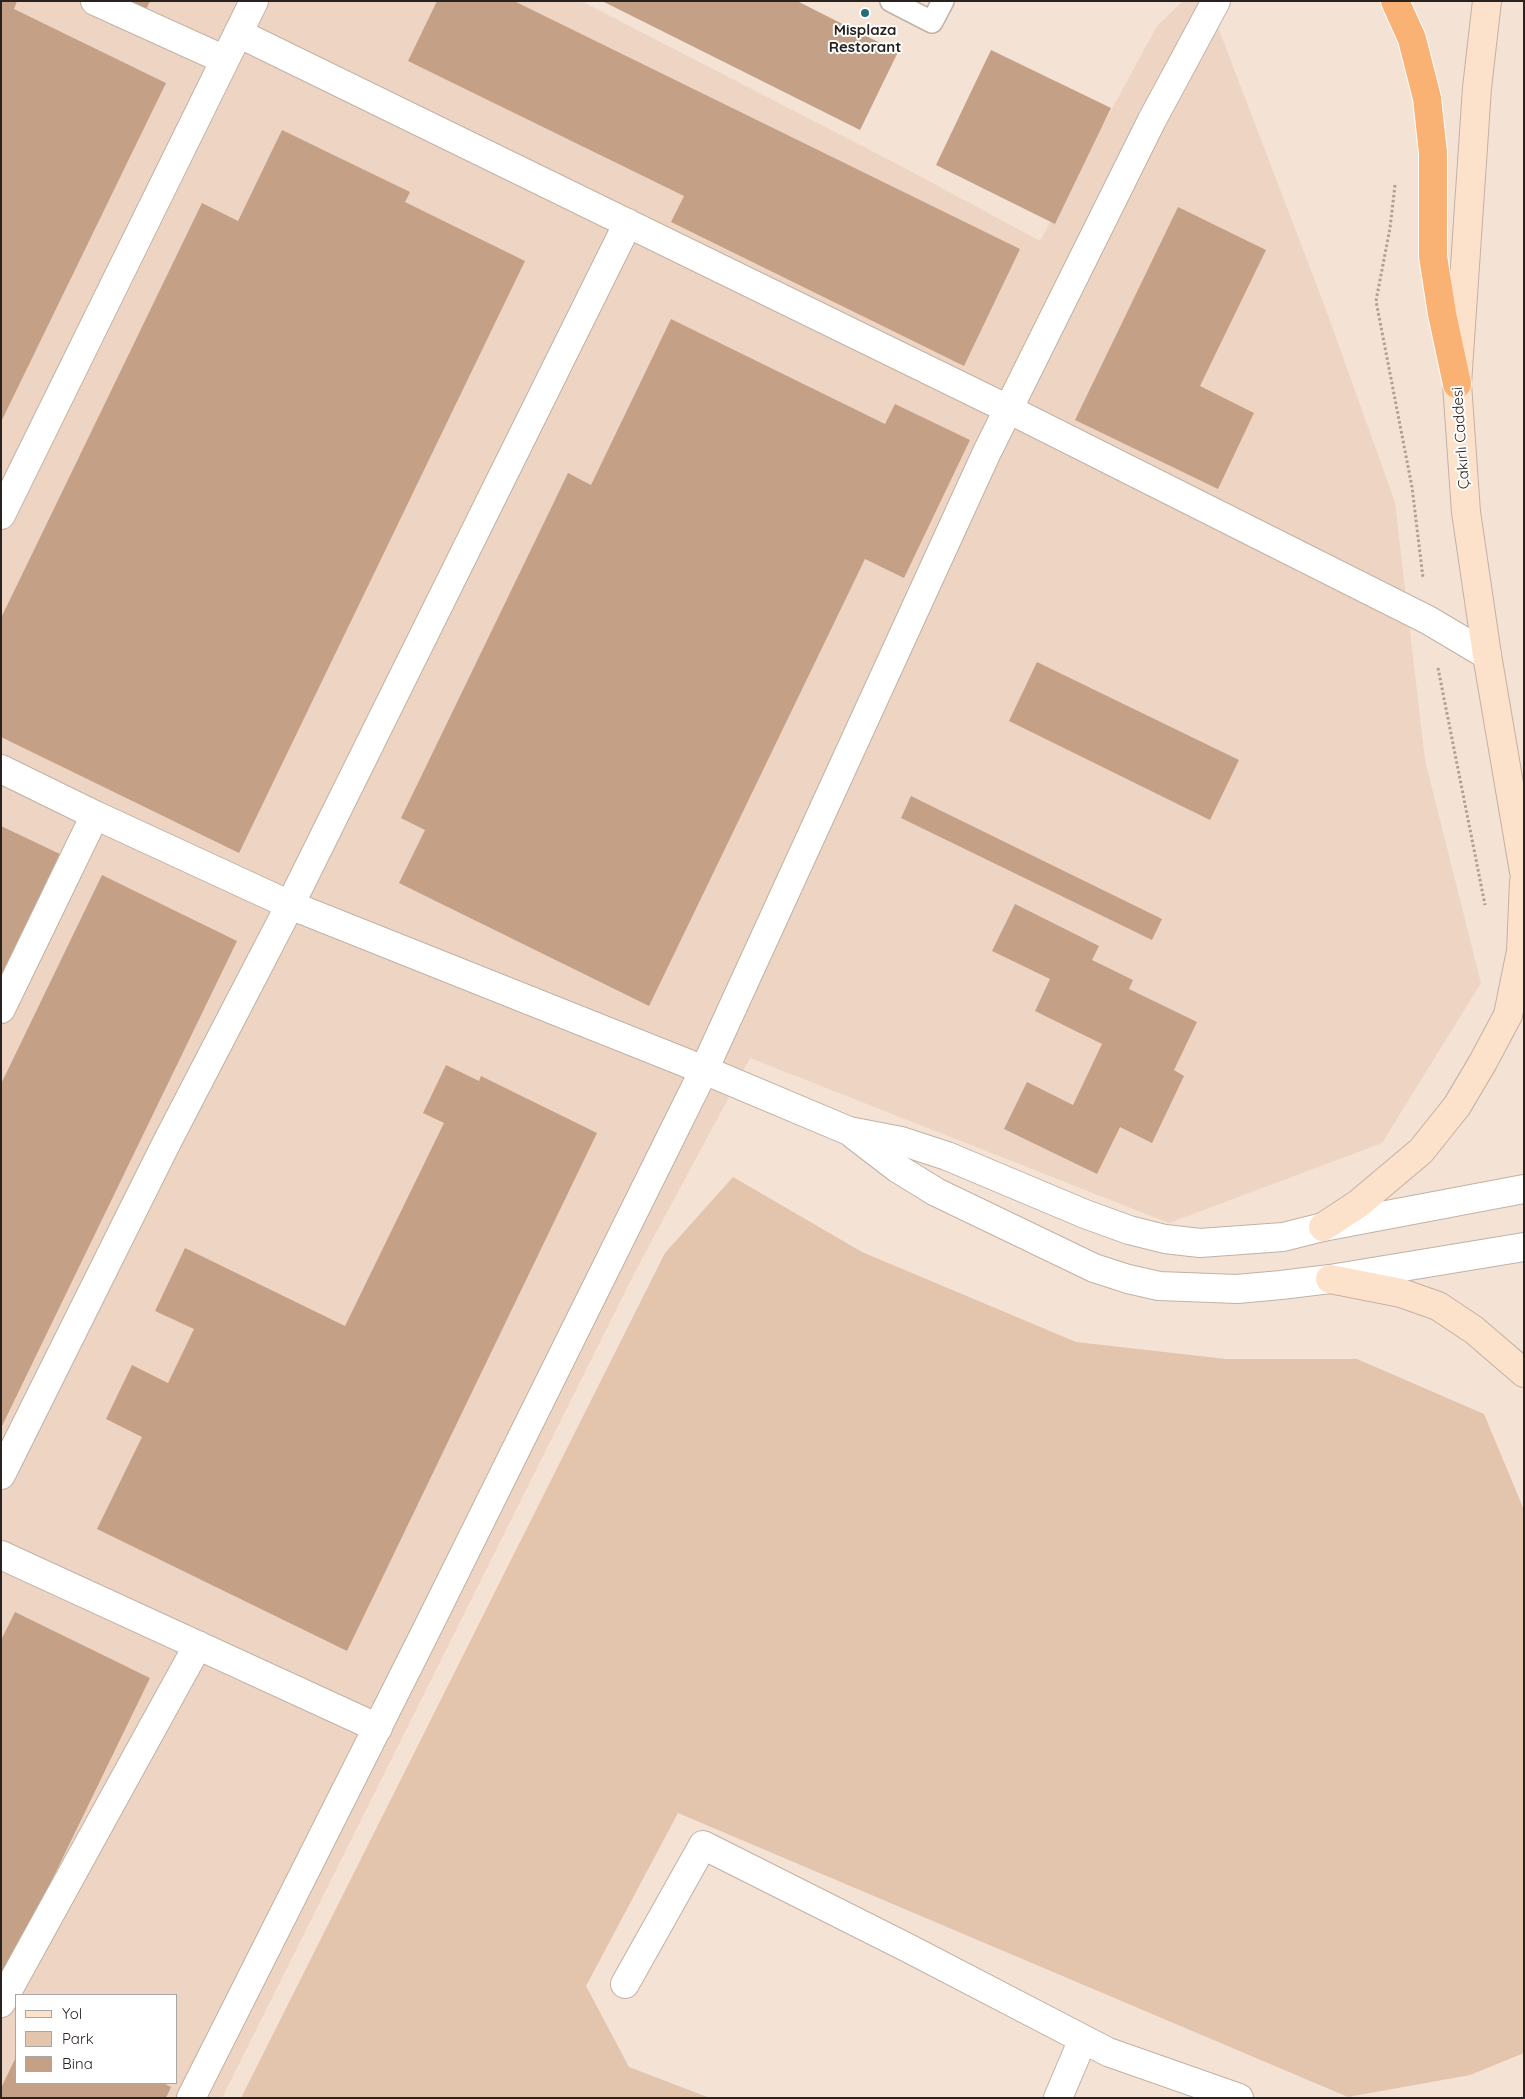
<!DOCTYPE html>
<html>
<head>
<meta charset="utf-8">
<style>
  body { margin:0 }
  #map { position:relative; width:1525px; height:2099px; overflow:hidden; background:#f4e2d5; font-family:Quicksand,sans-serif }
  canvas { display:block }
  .frame { position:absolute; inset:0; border:2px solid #29221e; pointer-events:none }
  .legend { position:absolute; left:15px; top:1994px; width:162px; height:90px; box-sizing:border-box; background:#fff; border:1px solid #a9a7a5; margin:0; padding:6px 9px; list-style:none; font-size:15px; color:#29221e }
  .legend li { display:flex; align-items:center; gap:10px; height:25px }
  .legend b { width:25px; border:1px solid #a9a7a5 }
</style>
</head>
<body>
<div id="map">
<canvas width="1525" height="2099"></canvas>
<div class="frame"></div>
<ul class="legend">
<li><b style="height:6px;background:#fde2cb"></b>Yol</li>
<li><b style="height:14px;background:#e3c4ad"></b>Park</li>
<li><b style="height:14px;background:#c4a086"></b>Bina</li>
</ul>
</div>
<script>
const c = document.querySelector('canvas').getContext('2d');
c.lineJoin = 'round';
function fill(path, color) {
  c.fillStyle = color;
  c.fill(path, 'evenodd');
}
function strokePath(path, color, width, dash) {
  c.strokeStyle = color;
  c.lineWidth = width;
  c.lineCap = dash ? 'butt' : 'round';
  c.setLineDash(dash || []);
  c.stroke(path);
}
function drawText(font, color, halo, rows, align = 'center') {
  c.font = font + ' Quicksand,sans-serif';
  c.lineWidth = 4;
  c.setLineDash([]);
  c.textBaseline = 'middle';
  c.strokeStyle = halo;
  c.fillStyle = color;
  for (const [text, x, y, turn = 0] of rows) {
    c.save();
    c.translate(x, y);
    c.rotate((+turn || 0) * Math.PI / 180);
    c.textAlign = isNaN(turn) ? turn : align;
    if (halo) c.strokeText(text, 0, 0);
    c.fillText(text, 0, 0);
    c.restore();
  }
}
fill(new Path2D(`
  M1,1h580l320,165 139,75 117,-215 26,-25h25l117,306 70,195 30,258 56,223 -99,160 -213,80 -419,-165 -114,212 -414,828h-221zM16,1995h160v88h-160z`), '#eed5c3');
fill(new Path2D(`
  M733,1177l129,75 214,90 150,17h131l127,55 40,96v543l-54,22 -122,22 -670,-284 -92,173 43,81 81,31h-469l424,-845z`), '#e3c4ad');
fill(new Path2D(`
  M1,1h16l-3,8 152,74 -165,339z
  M117,1h33l-6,13z
  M437,1h77l506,248 -56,117 -293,-144 13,-26 -276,-135z
  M602,1h195l101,51 -38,78z
  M991,50l120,58 -56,116 -119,-59z
  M282,130l128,62 -5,10 120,59 -286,592 -238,-116v-119l201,-415 36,18z
  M1178,207l88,43 -66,136 54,27 -36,76 -143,-69z
  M671,319l214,105 10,-20 75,36 -66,138 -39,-19 -216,447 -250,-123 26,-53 -24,-12 167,-345 23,12z
  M1037,662l202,98 -29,60 -201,-99z
  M911,796l251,123 -10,21 -251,-122z
  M1,826l59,28 -59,122z
  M102,875l135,66 -236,487v-344z
  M1015,904l84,42 -7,14 41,20 -4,9 68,33 -23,48 10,6 -32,67 -32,-16 -23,47 -93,-45 23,-47 46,23 29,-61 -67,-33 15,-32 -58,-28z
  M446,1065l33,16 2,-5 116,57 -250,518 -250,-122 45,-92 -36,-18 26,-54 36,18 26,-54 -39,-18 30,-63 160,78 99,-203 -21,-10z
  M15,1612l135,66 -149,307v-345z
  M16,2057v26h147l8,4 -5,11h-165v-10z`), '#c4a086');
const service = new Path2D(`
  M891,1l41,21 11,-21`);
const minor = new Path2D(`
  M95,1l130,59
  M238,33l770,376 420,211 59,35
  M1,515l253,-514
  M1,769l94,46 195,90 414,165 145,61 52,10 46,15 138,58 44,16 36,9 35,4 83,-6 40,-10 201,-38
  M1,1009l94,-194
  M854,1135l43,33 39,24 158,76 34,11 31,7 78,3 44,-4 49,-6 194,-32
  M1,1475l166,-333 123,-237 338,-682
  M1,1555l377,173
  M625,1984l78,-139 205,103 200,104 131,46
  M1,2003l197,-358
  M191,2098l235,-467 278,-561 283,-618 165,-332 64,-119
  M1058,2098l25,-59`);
const secondary = new Path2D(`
  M1487,1l-10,87 -20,296 9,128 21,143 37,217
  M1323,1227l35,-23 63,-53 36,-45 26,-44 25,-47 13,-64 3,-69
  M1330,1279l71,14 37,13 36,24 50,43`);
const trunk = new Path2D(`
  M1395,1l17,38 15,59 6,55v103l9,58 15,70`);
strokePath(service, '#c2b1a4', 24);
strokePath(minor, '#c2b1a4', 30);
strokePath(secondary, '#c2b1a4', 30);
strokePath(trunk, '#fff', 30);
strokePath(new Path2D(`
  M1395,185l-5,43 -14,73 36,186 11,91
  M1438,668l47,237`), '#ad9f95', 3, [2.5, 2.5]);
strokePath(service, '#fff', 21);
strokePath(minor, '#fff', 28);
strokePath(secondary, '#fde2cb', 28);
strokePath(trunk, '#fab274', 28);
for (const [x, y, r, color] of [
  [865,13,5,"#246d77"]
]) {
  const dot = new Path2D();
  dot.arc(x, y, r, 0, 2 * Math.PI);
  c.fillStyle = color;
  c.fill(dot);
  strokePath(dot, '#fff', 2);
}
drawText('bold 15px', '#29221e', '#fff', [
  ["Misplaza",865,30],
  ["Restorant",865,47]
]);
drawText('15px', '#29221e', '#fff', [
  ["Çakırlı Caddesi",1461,438,-94]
]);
</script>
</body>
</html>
